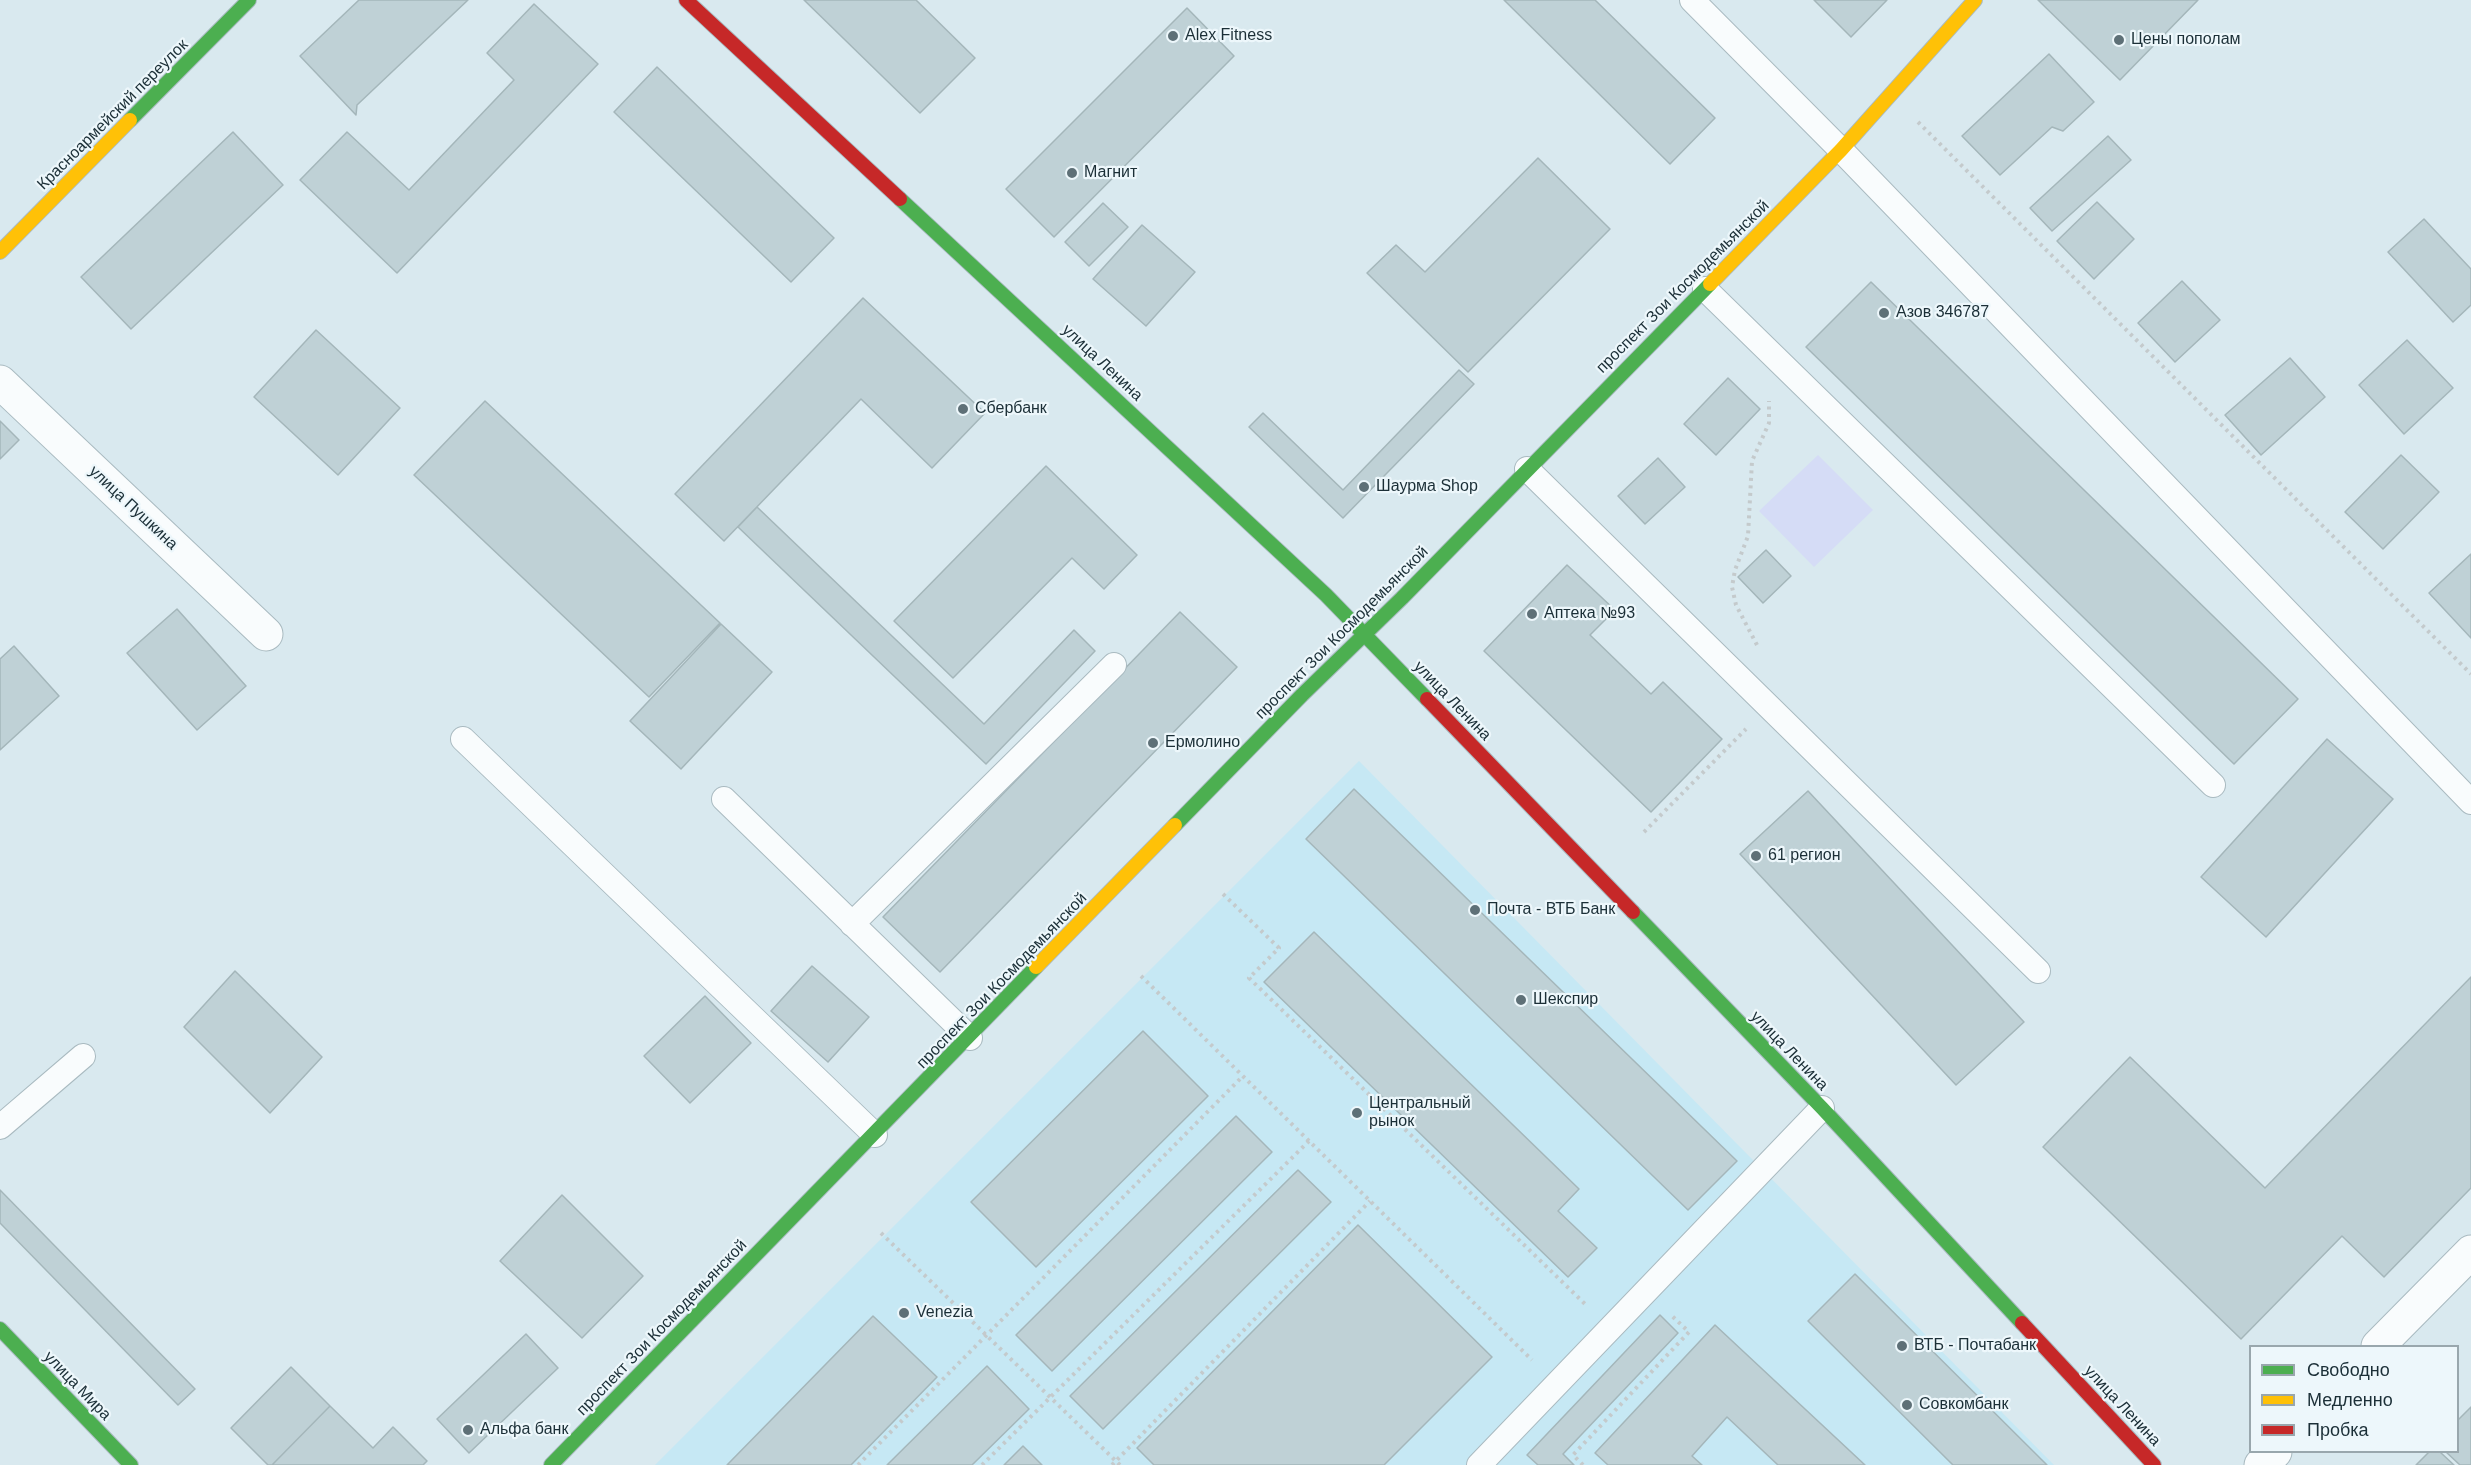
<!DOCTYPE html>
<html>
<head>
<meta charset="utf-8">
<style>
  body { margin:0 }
  #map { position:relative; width:2471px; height:1465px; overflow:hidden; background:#d9e9ef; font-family:Helvetica,sans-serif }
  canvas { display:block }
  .legend { position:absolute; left:2249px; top:1345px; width:210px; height:108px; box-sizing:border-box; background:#edf7fb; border:2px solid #99a7ad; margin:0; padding:8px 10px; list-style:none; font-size:18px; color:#1b2f37 }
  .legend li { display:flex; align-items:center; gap:12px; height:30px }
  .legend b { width:30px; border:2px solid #99a7ad }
</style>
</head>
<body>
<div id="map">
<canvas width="2471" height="1465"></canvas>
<ul class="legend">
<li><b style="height:8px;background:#4caf50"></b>Свободно</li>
<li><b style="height:8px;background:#ffc107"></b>Медленно</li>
<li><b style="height:8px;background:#c62828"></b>Пробка</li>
</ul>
</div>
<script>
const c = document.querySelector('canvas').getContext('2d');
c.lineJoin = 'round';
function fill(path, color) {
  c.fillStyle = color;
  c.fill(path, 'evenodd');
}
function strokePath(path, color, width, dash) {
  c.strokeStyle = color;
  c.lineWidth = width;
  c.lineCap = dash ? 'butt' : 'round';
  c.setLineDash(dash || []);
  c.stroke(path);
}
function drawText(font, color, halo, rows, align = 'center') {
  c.font = font + ' Helvetica,sans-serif';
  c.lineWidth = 4.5;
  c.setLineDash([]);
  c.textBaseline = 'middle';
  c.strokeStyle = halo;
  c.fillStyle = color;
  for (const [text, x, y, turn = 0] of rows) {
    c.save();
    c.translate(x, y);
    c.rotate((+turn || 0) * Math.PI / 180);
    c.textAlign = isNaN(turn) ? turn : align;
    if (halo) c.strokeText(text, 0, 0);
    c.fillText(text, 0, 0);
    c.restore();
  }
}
fill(new Path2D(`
  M1359,761l695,704h-1399z`), '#c6e8f4');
fill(new Path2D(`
  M1818,455l55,55 -59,57 -55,-56z`), '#d5dcf6');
const building = new Path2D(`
  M359,0h109l-111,105 -1,10 -56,-59z
  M804,0h112l59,58 -55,55z
  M1504,0h91l120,118 -45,46z
  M1814,0h73l-36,37z
  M2038,0h160l-78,80z
  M534,4l64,60 -201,209 -97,-93 47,-48 62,58 105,-110 -27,-27z
  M1187,8l47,48 -180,181 -48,-48z
  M2049,54l45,48 -31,29 -11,-4 -52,48 -38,-39z
  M657,67l177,171 -43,44 -177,-170z
  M233,132l50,53 -152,144 -50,-52z
  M2108,136l23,24 -79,71 -22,-23z
  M1538,158l72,71 -142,143 -101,-99 29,-28 29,27z
  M2097,202l37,37 -40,40 -37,-38z
  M1103,203l25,24 -39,39 -24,-24z
  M2424,219l47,50v36l-18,17 -65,-70z
  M1142,225l53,47 -49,54 -53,-47z
  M2182,281l38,39 -45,42 -37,-39z
  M1871,282l427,417 -64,65 -428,-417z
  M863,298l122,115 -53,55 -71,-69 -137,142 -49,-47z
  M316,330l84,78 -62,67 -84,-78z
  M2407,340l46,48 -49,46 -45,-49z
  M2290,358l35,39 -64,58 -36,-40z
  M1459,370l15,14 -131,134 -94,-91 14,-14 80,77z
  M1728,378l32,31 -44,46 -32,-31z
  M485,401l235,222 -71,74 -235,-222z
  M0,421l19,19 -19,19z
  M2401,455l38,37 -56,57 -38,-37z
  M1658,458l27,29 -40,37 -27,-28z
  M1046,466l91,89 -33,34 -32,-31 -119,120 -59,-57z
  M757,507l227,217 90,-94 21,21 -109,113 -248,-237z
  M1766,550l25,26 -28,27 -25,-26z
  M2471,554v84l-42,-45z
  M1567,565l48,45 -25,25 61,59 12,-12 59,57 -71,73 -167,-161z
  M177,609l69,77 -49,44 -70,-77z
  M1180,612l57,55 -297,305 -57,-55z
  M721,624l51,48 -91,97 -51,-48z
  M14,646l45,50 -59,54v-91z
  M2327,739l66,60 -127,138 -65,-60z
  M1354,789l383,372 -49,49 -382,-371z
  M1808,791l216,231 -68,63 -216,-231z
  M1314,932l265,257 -21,22 39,37 -29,29 -304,-295z
  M812,966l57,51 -41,45 -57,-51z
  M235,971l87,86 -52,56 -86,-86z
  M2471,977v211l-87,89 -42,-41 -101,103 -198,-192 87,-90 135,131z
  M705,996l46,47 -61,60 -46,-47z
  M1143,1031l65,65 -172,171 -65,-65z
  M1236,1116l36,36 -220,219 -36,-36z
  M1298,1170l33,32 -228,227 -33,-33z
  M0,1190l195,199 -17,16 -178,-182z
  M562,1195l81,81 -61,62 -82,-77z
  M1358,1225l134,132 -108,108h-230l-17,-17z
  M1855,1274l192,191h-94l-145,-144z
  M1660,1315l18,18 -115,121 11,11h-36l-11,-10z
  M873,1316l64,61 -86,88h-124z
  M1715,1325l150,140h-87l-51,-48 -35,39 10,9h-94l-13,-12z
  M526,1334l32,34 -89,85 -32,-34z
  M987,1366l42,43 -57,56h-85z
  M291,1367l39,39 -58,59h-4l-37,-37z
  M330,1406l43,42 20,-21 34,34 -4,4h-151z
  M2471,1407v58h-11l-14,-13h12v-32z
  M1023,1446l19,19h-38z
  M2429,1452h11l14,13h-38z`);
fill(building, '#bfd1d6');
strokePath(building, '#a4b6ba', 1.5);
const lane = new Path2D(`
  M1692,0l149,150 630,652
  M1705,289l508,496
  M1527,469l511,502
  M463,739l412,396
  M724,799l246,239
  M852,924l262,-259
  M0,1127l83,-71
  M1479,1465l343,-357`);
const street = new Path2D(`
  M0,382l266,252
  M2378,1346l93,-94
  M2261,1465l14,-13`);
const fast = new Path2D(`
  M130,120l119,-120
  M900,199l426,396 101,104
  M1175,825l127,-130 100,-97 308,-314
  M1633,912l189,196 200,215
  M0,1329l131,136
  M551,1465l485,-498`);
const slow = new Path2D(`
  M0,252l130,-132
  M1710,284l131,-134 134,-150
  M1036,967l139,-142`);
const jam = new Path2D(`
  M686,0l214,199
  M1427,699l206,213
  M2022,1323l132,142`);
strokePath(lane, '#a9bac0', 26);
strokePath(street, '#a9bac0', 35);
strokePath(fast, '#a9bac0', 16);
strokePath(slow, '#a9bac0', 16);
strokePath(jam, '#a9bac0', 16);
strokePath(new Path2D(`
  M1918,122l553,552
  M1757,645l-21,-40 -4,-18 3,-17 13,-34 4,-75 17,-38v-22
  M1644,832l102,-103
  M1223,894l56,54 -30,30 337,327
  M1141,976l391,384
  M881,1233l239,232
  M858,1465l385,-389
  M982,1465l327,-324
  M1112,1465l258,-264
  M1583,1465l-10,-10 116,-123 -18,-17`), '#c4cacc', 4, [3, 4.5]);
strokePath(lane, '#f9fcfd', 24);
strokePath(street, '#f9fcfd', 33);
strokePath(fast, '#4caf50', 14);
strokePath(slow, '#ffc107', 14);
strokePath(jam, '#c62828', 14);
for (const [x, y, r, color] of [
  [1173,36,6,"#5e7077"],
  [2119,40,6,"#5e7077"],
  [1072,173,6,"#5e7077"],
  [1884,313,6,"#5e7077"],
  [963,409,6,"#5e7077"],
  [1364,487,6,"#5e7077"],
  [1532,614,6,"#5e7077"],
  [1153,743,6,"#5e7077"],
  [1756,856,6,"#5e7077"],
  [1475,910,6,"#5e7077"],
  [1521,1000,6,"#5e7077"],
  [1357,1113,6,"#5e7077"],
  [904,1313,6,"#5e7077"],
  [1902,1346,6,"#5e7077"],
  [1907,1405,6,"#5e7077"],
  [468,1430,6,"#5e7077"]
]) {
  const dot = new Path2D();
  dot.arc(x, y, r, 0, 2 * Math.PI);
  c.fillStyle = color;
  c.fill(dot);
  strokePath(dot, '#edf7fb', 2);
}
drawText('16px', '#1b2f37', '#edf7fb', [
  ["Alex Fitness",1185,36],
  ["Цены пополам",2131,40],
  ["Магнит",1084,173],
  ["Азов 346787",1896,313],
  ["Сбербанк",975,409],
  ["Шаурма Shop",1376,487],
  ["Аптека №93",1544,614],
  ["Ермолино",1165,743],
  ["61 регион",1768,856],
  ["Почта - ВТБ Банк",1487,910],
  ["Шекспир",1533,1000],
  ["Центральный",1369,1104],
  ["рынок",1369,1122],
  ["Venezia",916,1313],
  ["ВТБ - Почтабанк",1914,1346],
  ["Совкомбанк",1919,1405],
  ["Альфа банк",480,1430]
], 'left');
drawText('16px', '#1b2f37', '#edf7fb', [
  ["Красноармейский переулок",113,115,-45],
  ["проспект Зои Космодемьянской",1683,287,-45],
  ["улица Ленина",1102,363,43],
  ["улица Пушкина",133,508,43],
  ["проспект Зои Космодемьянской",1342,633,-45],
  ["улица Ленина",1452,701,46],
  ["проспект Зои Космодемьянской",1002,981,-46],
  ["улица Ленина",1789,1051,46],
  ["проспект Зои Космодемьянской",662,1328,-46],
  ["улица Мира",77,1386,46],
  ["улица Ленина",2122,1406,47]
]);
</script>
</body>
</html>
